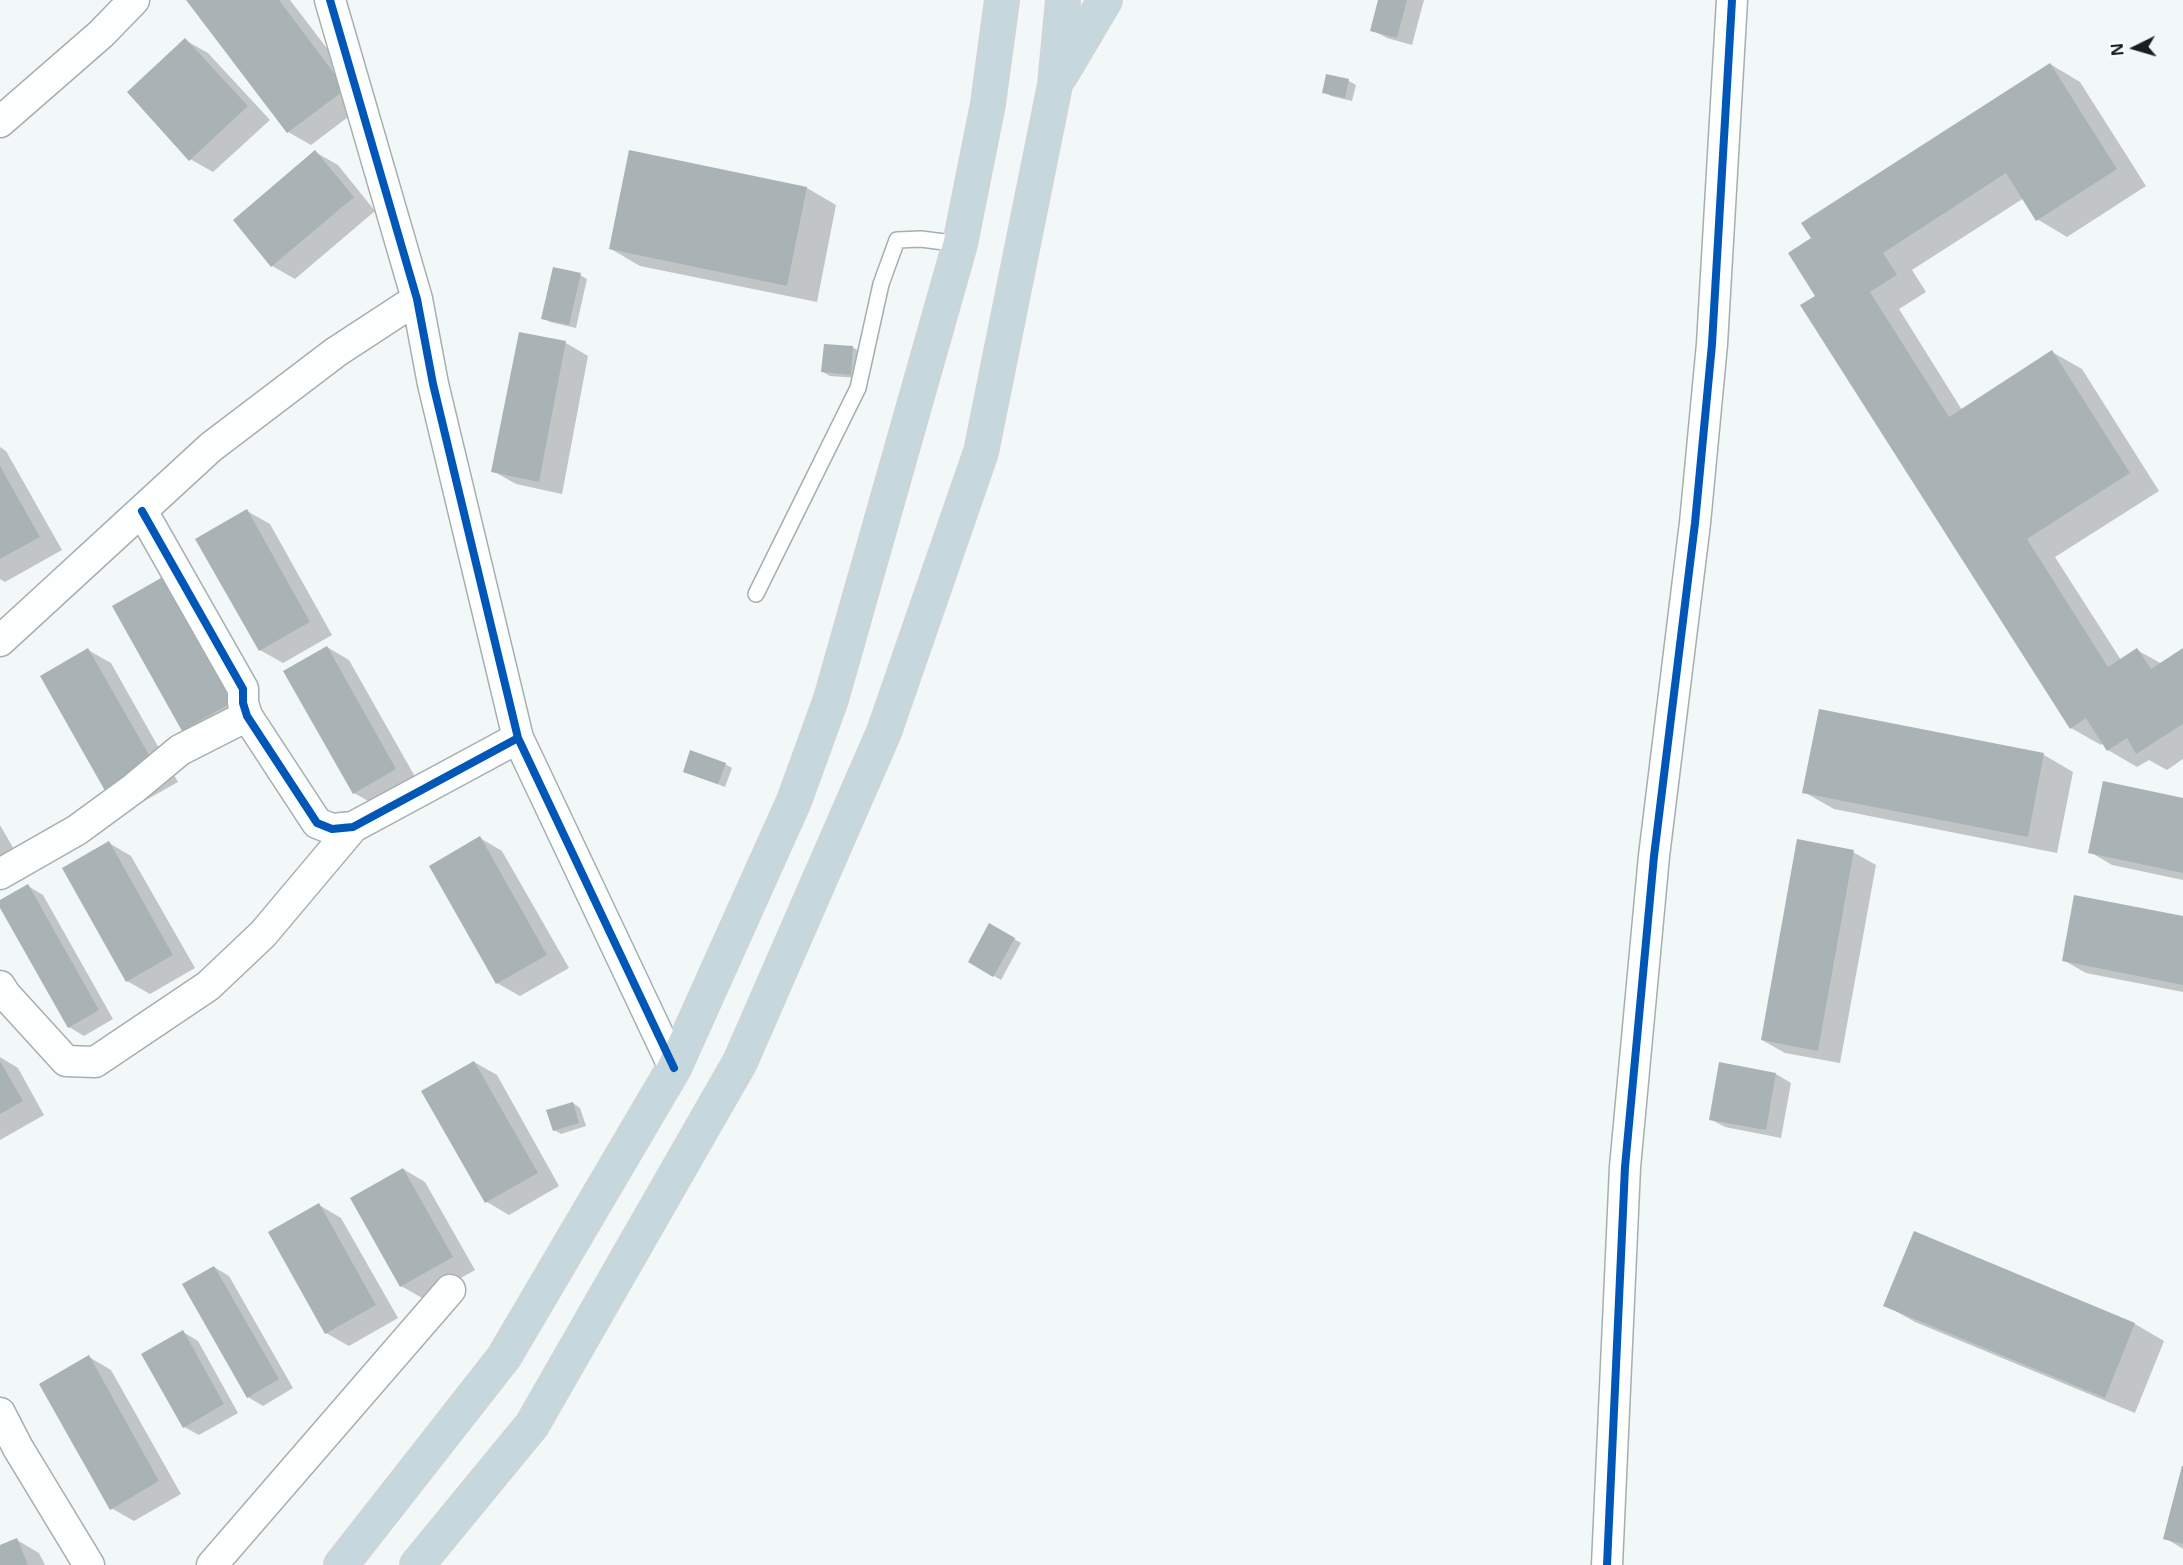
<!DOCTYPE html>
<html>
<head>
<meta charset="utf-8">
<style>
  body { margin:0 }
  #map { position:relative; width:2183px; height:1565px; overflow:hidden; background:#f2f7f8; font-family:"Noto Sans",sans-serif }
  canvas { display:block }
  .north { position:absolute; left:2105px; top:18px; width:60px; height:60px; -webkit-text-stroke:4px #fff; paint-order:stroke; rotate:265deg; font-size:16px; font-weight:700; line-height:24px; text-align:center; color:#162023 }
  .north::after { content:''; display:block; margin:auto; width:21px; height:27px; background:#162023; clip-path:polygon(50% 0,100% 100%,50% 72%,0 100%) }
</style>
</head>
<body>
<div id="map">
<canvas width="2183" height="1565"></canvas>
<div class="north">N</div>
</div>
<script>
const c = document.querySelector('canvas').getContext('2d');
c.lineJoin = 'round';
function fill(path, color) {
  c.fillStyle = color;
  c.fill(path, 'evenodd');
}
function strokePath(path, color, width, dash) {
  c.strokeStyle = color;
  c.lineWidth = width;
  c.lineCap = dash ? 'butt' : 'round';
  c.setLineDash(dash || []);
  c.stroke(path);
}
fill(new Path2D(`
  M188,0h102l78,102 -57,43 -23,-13z
  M1380,0h44l-12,45 -25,-7 -15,-8z
  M185,40l23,13 62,67 -57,52 -23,-13z
  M2050,64l30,18 66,104 -79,51 -30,-18 -13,-21 -112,72 14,22 -27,17 63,101 90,-58 30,17 77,122 -104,66 66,103 16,-10 25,14 21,-14v109l-16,11 -18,-10 -12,7 -29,-17 -5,-7 -2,2 -30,-17 -254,-432 -4,-58z
  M1327,76l22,5 7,4 -4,16 -21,-5 -7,-4z
  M315,152l23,13 37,46 -80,68 -23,-13z
  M807,188l29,17 -19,97 -177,-36 -29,-17z
  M580,275l7,4 -11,49 -26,-6 -7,-4z
  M520,334l46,9 22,13 -26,138 -46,-10 -23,-13z
  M852,347l7,4 -2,27 -27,-2 -7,-4z
  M0,447l6,4 56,99 -57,32 -5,-3z
  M247,511l23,13 62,111 -49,28 -23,-13z
  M114,607l146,105 -54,30 -22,-13z
  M327,647l22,13 69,122 -41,24 -23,-13z
  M88,650l23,13 67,119 -46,26 -22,-13z
  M2044,755l29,17 -16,81 -223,-44 -30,-17z
  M725,764l7,4 -7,19 -41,-15z
  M2183,799v81l-71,-15 -22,-13z
  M0,825l27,47 -27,15z
  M480,838l22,13 67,117 -49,28 -23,-13z
  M109,843l22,13 64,112 -45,26 -23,-13z
  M1853,852l23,13 -36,198 -55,-10 -23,-13z
  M28,886l15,9 70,124 -29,17 -15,-9 -69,-122v-3z
  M2183,917v75l-97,-19 -23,-13z
  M990,925l31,18 -20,37 -31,-18z
  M0,1057l18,11 26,47 -44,25z
  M474,1062l23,13 62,111 -50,29 -22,-13z
  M1721,1064l55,10 15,9 -10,55 -56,-11 -15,-8z
  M573,1103l7,5 6,18 -25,8 -7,-4z
  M403,1169l22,13 50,88 -51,29 -23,-13z
  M319,1205l22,13 57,100 -49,28 -23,-13z
  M1915,1233l220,91 29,17 -29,72 -220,-91 -30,-17z
  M214,1267l15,9 64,112 -30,18 -15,-9z
  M183,1332l15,9 40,72 -39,22 -15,-8z
  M89,1357l22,13 70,124 -47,27 -23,-13z
  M2183,1469v80l-18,-11z
  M17,1540l22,13 6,12h-45v-18z`), '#0003');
fill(new Path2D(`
  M186,0h93l67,89 -59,44z
  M1378,0h29l-10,38 -27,-7z
  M185,38l63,68 -59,55 -62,-69z
  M2050,63l67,106 -81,52 -30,-48 -123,80 14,22 -27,17 79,125 103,-67 78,123 -103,66 81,128 29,-19 14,21 32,-21v76l-47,30 -9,-16 -20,13 -21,-33 -16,11 -270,-424 15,-9 -27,-43 23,-15 -10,-15z
  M1326,74l23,5 -4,19 -23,-5z
  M315,150l39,47 -83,70 -38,-47z
  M629,150l178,37 -20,99 -178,-37z
  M553,267l28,6 -12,52 -28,-6z
  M519,332l47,9 -27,141 -48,-10z
  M824,344l29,2 -2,29 -30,-3z
  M0,466l40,71 -40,22z
  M247,509l63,113 -51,29 -64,-112z
  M168,574l70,125 -56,32 -70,-125z
  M327,646l69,123 -43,25 -70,-123z
  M88,648l69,121 -49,27 -68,-120z
  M1819,709l225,44 -16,84 -226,-44z
  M690,750l36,13 -8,21 -35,-12z
  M2103,781l80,17v75l-95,-20z
  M480,836l67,119 -51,29 -67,-118z
  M1797,839l57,11 -36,201 -57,-11z
  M109,841l64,114 -47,27 -64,-114z
  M28,884l71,126 -31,18 -68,-120v-8z
  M2074,895l109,21v69l-121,-24z
  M989,923l26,15 -22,39 -25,-15z
  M0,1061l23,40 -23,13z
  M474,1061l64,112 -53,30 -64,-112z
  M1719,1062l57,11 -10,57 -57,-10z
  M573,1102l6,21 -26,8 -7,-21z
  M403,1168l50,89 -53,30 -50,-89z
  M319,1203l57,102 -51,29 -57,-102z
  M1914,1231l221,92 -30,75 -222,-92z
  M214,1266l65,113 -32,19 -65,-114z
  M183,1330l41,74 -41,24 -42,-74z
  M89,1355l70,126 -49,29 -71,-126z
  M2182,1466h1v78l-20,-5z
  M17,1538l11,27h-28v-20z`), '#a9b2b5');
const lane = new Path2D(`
  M756,594l102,-206 23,-104 16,-44 24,-1 39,5`);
const street = new Path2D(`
  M330,0l87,299 16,85 85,354 156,330
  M0,122l101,-88 33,-34
  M142,511l101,178v14l4,13 70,107 15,6 21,-2 165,-89
  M0,641l211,-194 125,-95 81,-53
  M0,874l77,-44 56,-41 47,-39 67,-34
  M0,986l5,8 61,67 29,1 113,-76 55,-52 90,-107
  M0,1413l18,35 71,117
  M212,1565l238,-275
  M1607,1565l18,-398 29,-311 41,-333 17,-179 20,-344`);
const highway = new Path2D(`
  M1060,76l45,-76
  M341,1565l163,-208 170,-289 120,-267 37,-102 129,-455 28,-140 14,-104
  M417,1565l115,-140 208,-363 144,-330 97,-280 74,-367 8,-85`);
strokePath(lane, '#a7aeb0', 18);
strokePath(street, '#a7aeb0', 33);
strokePath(highway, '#d0d4d5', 36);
strokePath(lane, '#fdfefe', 15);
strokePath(street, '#fdfefe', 30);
strokePath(highway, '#c6d8dd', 33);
strokePath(new Path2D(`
  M330,0l87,299 16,85 85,354 156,330
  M142,511l101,178v14l4,13 70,107 15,6 21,-2 165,-89
  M1607,1565l18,-398 29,-311 41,-333 17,-179 20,-344`), '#0057b8', 8);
</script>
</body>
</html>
